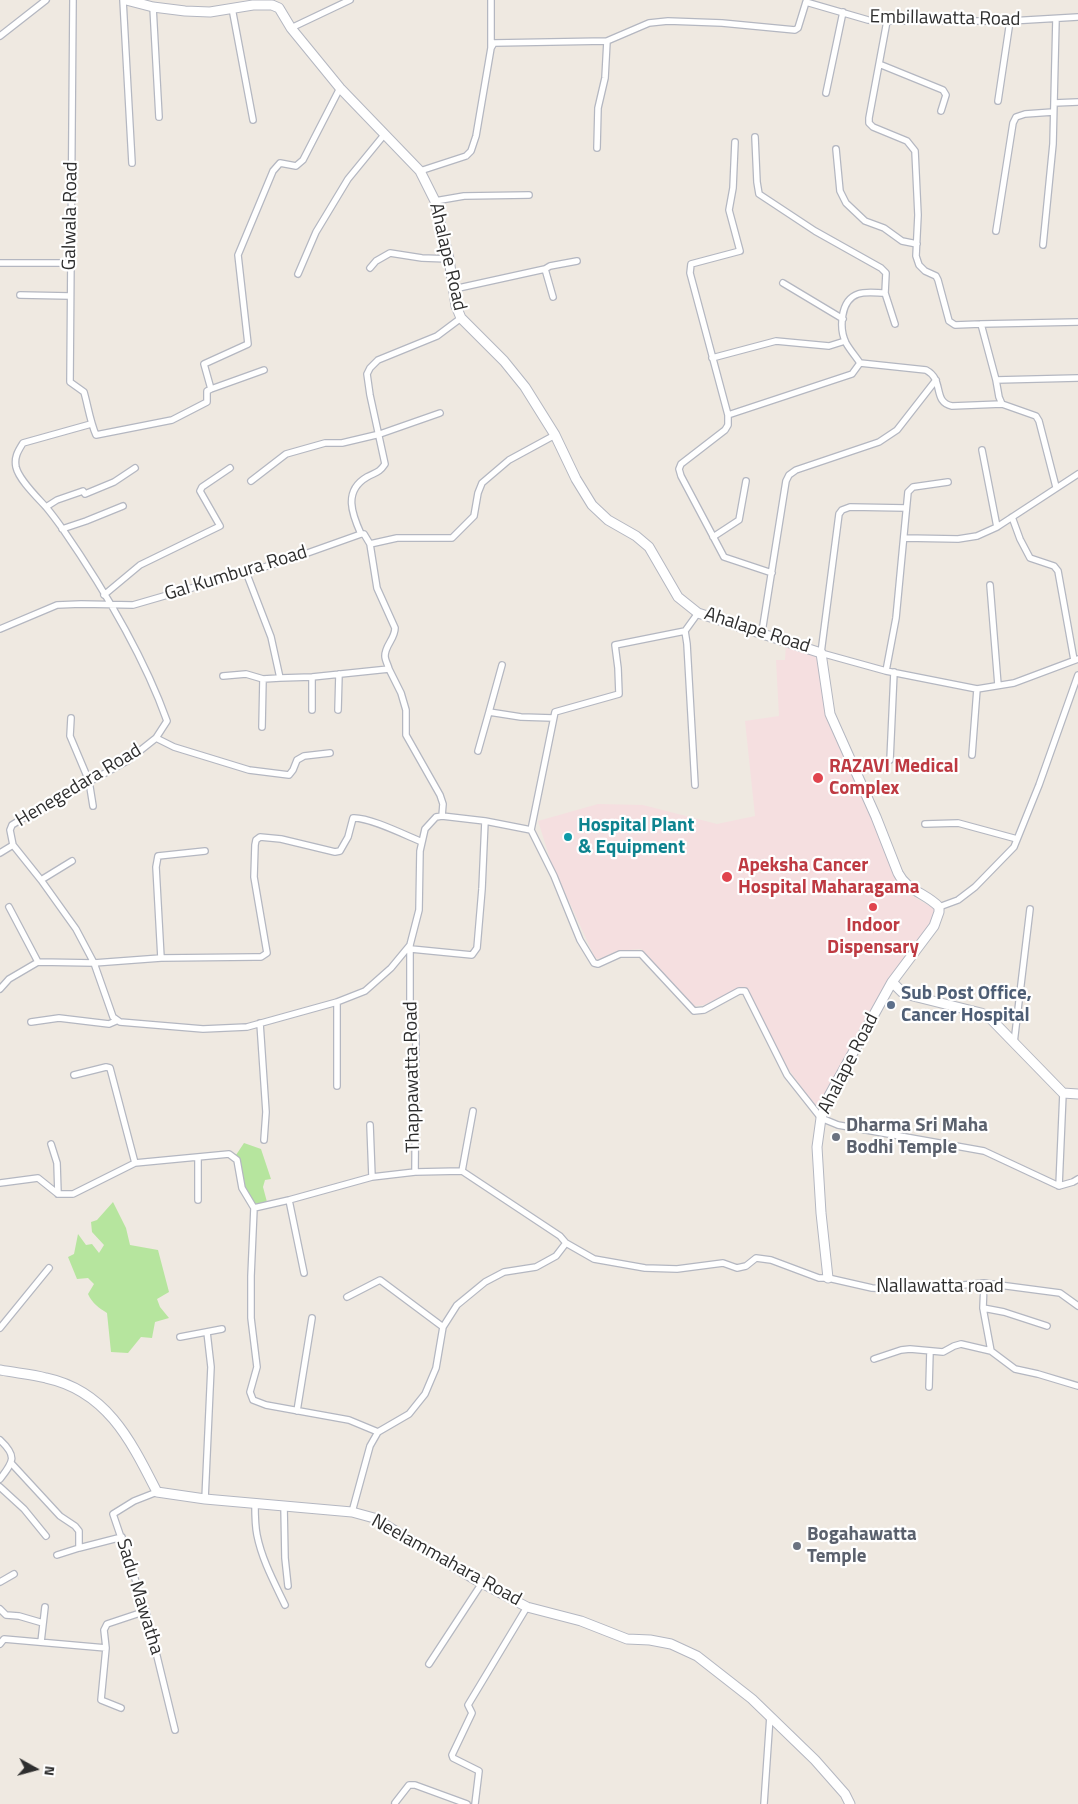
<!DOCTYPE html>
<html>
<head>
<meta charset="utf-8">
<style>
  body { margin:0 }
  #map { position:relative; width:1078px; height:1804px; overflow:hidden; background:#efe9e1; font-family:"Titillium Web",sans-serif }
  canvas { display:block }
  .north { position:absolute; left:10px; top:1744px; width:50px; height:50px; -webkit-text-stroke:4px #fff; paint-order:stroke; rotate:97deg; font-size:14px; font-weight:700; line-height:20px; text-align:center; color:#2e2e2e }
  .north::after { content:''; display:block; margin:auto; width:18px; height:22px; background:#2e2e2e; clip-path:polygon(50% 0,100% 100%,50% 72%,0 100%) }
</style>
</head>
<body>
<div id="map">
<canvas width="1078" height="1804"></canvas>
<div class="north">N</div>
</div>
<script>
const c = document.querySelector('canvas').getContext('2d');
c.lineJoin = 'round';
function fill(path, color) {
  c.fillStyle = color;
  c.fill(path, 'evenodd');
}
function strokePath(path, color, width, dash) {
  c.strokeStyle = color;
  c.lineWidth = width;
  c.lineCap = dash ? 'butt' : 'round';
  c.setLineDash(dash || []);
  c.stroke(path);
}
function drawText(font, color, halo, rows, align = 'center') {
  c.font = font + ' "Titillium Web",sans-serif';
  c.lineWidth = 4.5;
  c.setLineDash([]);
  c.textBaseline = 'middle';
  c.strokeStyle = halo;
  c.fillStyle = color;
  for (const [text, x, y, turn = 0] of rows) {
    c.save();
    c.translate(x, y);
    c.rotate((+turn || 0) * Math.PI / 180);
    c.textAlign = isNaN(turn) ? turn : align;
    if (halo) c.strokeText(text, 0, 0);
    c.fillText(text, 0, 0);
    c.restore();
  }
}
fill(new Path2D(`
  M786,644l33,11 9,61 75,175 34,19 -2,12 -93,143 -25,43 -36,-49 -35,-71h-7l-35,17 -10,1 -53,-57 -24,2 -18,8 -4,-1 -44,-96 -13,-41 60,-17 45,1 74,19 38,-8 -10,-95 34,-5 -3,-56h9z`), '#f5dfe0');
fill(new Path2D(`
  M244,1143l17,6 10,30 -6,1 -2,7 4,15 -12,2 -12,-19 -7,-30z
  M113,1202l13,26 4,17 28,5 11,42 -12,7 3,8 9,11 -14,4 -3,16 -11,-1 -13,16 -17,-1 -4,-39c-8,-5 -15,-10 -19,-19l6,-10 -6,-6 -11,1 -9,-22 6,-3 4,-20 8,11 6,-1 7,9 5,-8 -12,-13 -1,-10 6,-2z`), '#b6e59e');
const street = new Path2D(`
  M73,0l-3,382 14,10c4,14 6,29 12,43l76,-15 35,-18v-11l4,-2 -7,-25 44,-20 -10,-89 35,-84 7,-8 16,3 7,-6 37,-72
  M123,0l9,163
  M153,7l6,110
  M232,8l21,112
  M887,21l-18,97v5l4,4 34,14 8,10 3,64 -2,41 3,9 6,6 11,5 2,4 11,41 6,4 26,-1
  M291,28l59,-28
  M0,36l46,-36
  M491,48v-48
  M879,64l64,26 3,5 -5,16
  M826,93l17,-81
  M998,101l12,-80
  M1054,103l24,-1
  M755,137l2,45 2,12 56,37 66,37 5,5 -1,20 10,31
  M597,148l1,-40 7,-30 2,-37
  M836,149l4,42 6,12 19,18 19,7 18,13 15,3
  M420,171l46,-15 5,-5 5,-15 15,-88 3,-5 113,-2 42,-18 19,-2 54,2 73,7 3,-2 8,-26 62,18 19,1h123l68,-4
  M435,201l29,-5 65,-1
  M996,231l17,-108 3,-6 9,-3 28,-2
  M1043,245l10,-101 3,-125
  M0,263h71
  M370,268l6,-7 14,-8 32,5 27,1
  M545,269l8,28
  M298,274l18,-42 32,-53 36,-44
  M783,283l60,36
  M454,289l91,-20 5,-3 27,-5
  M885,293c-8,0 -19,-2 -27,1 -18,6 -19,35 -12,49 4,7 10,14 14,20l66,7c19,10 6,32 26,36l50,-2
  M20,295l50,1
  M712,358l64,-17 53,5 16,-5
  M996,380l82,-2
  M211,389l53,-19
  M728,415l-38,-142 1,-9 49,-13 -11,-41 4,-22 2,-46
  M91,424l-68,19c-5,8 -9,14 -7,24 3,13 21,30 30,40 5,6 11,14 16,21 40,58 81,126 105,193l-11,17 -29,23 -107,59 -8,5 -2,5 3,15 28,35 35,49 18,34 19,54 7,5 83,7 44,-2 90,-25 28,-11 26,-23 19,-23
  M982,450l15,77
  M251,481l35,-27 39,-11h17l38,-9 60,-21
  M1056,487l-17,-66 -3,-5 -34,-12 -3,-7 -3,-17 -15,-56 97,-2
  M46,507l11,-7 26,-9 2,3 29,-12 21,-14
  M906,508l-56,-1 -8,3 -3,4 -18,139 65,18 91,18 37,-6 64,-24
  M1012,517l8,22 10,19 24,8 4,5 16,89
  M62,529l24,-8 37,-15
  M713,537l26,-17 7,-39
  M904,538l54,1 19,-3 20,-9 81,-53
  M370,544l27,-6h55l22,-22 4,-23 4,-10 27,-23 46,-25
  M246,572l25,65 9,41
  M772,573l-48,-16 -43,-81 -2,-7 2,-5 44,-34 3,-5v-10l124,-41 8,-11
  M990,585l8,100
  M104,595l36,-30 80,-39 -20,-35 2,-4 28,-19
  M0,629l57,-24 24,-1 52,1 152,-44 76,-27
  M685,631l2,13 8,141
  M762,632l24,-151 3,-6 7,-5 83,-28 18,-12 39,-50
  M502,665l-13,47 32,5 32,1
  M389,669l12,24 5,17v25l34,60 3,9 -1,12
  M886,671l10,-53 12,-126 5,-5 35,-5
  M223,676l23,-2 17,5 17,-1 32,-1 77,-8c-1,-4 -4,-9 -4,-13 0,-11 10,-17 10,-28l-18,-40 -7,-44 -6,-10h-3c-9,-20 -18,-43 6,-57 9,-5 12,-4 18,-13l-15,-69 -3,-21 3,-6 8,-8 59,-24 24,-18
  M312,710v-33
  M338,710l1,-36
  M71,718l-1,18 19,45 4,25
  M262,727l1,-48
  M156,738l18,9 75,23 40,5 4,-5 4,-10 7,-4 26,-3
  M478,751l11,-39
  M972,755l5,-66
  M890,760l4,-88
  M925,824l33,-1 59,16
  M531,830l24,-118 64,-18 -1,-26 -3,-23 70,-14 13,-18
  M0,853l13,-8
  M41,880l31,-19
  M9,907l29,55
  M939,907l19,-7 17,-13 39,-40 25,-62 39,-110
  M411,949l61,6 5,-7 5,-59 3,-68
  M161,958l-5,-91 2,-11 47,-5
  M0,989l9,-10 29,-17 56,1 67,-5 94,-1h6l6,-4 -13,-76 1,-32 1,-5 4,-3 21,2 54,13 5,-1 8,-14 5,-19c16,-1 52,17 69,24
  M31,1022l28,-4 50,6 7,-3
  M260,1023l6,89 -2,28
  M1014,1043l16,-134
  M74,1075l32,-8 4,1 25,95 94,-9 8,6 5,28 12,20 35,-8 83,-23 43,-5 1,-136 -6,-26v-65l9,-35 1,-59 5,-22 11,-12 6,-1 43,5 46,9 23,46 26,64 14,23 4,1 22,-10h21l53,57 10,-1 35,-19h6l42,84 34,43 17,7 146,26 75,35 14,-4 5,-3
  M337,1086v-84
  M370,1125l2,52
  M51,1144l6,19 1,31
  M198,1157v43
  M462,1171l11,-60
  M0,1183l38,-5 20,16h15l62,-31
  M1059,1186l4,-93
  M289,1200l15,73
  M254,1208l-3,68v42l6,49 -7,25 3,8 13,5 83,15 29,12
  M566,1243l28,16 51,9 32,1 46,-6 14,5 9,-2 10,-8 15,2 48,18h9l44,10 39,2 73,-7 76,10 18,13
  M984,1283l-1,25 8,43 24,18 23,5 40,12
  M347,1297l33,-17 63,47
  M983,1308l21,4 43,14
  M0,1328l49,-60
  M180,1337l42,-8
  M874,1359l27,-9 9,-1 33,3 11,-6 7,-2 30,7
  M929,1387l1,-36
  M297,1411l15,-93
  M0,1440c17,16 14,21 0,39
  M12,1464l48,52 15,10 4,5v17
  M0,1487l24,22 22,27
  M157,1492l-23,9 -21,13 33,97 29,119
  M205,1499l6,-132 -4,-35
  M255,1504c0,10 0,21 2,31 5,25 17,47 28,70
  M284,1506l1,52 3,28
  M352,1512l18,-66 8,-14 31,-18 16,-20 11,-26 7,-41 14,-22 28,-23 19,-10 32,-5 20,-11 10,-13 -6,-7 -98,-65 -47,1
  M57,1555l22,-7 43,-11
  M0,1582l14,-8
  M0,1609l6,6 13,1 24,7
  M41,1642l4,-35
  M0,1644l4,-5 102,9
  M429,1664l53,-81
  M121,1708l-20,-8 5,-52 -2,-18 3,-6 39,-13
  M395,1803l14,-18h6l52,19
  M475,1804l4,-33 -26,-13 -1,-3 20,-42 -4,-8 59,-98
  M764,1804l6,-88`);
const secondary = new Path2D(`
  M126,0l27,7 32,4 25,1 43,-7h19l7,3 12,20 49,60 80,83 15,30 14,58 7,47 5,12 43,43 21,26 30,48 21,44 16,26 16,15 28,16 13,11 29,50 20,16 123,40 9,61 46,103 22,56c9,18 28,20 41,34v5l-5,14 -42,56 -63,114 -8,22 -4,29 4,66 7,65
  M892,982l10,10 7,3 72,18 7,3 75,77 15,1
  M0,1370c15,3 31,4 46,8 61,13 85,63 111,114l48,7 147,13 22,6 102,62 51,27 54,14 46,18 23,1 21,4 26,12 55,43 63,61 30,34 5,10`);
strokePath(street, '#b4b7c1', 8);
strokePath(secondary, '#b4b7c1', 11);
strokePath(street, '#fff', 5.5);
strokePath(secondary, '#fff', 9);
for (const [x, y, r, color] of [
  [818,778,6,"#e0444e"],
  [568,837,5,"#0f9aa8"],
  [727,877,6,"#e0444e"],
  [873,907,5,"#e0444e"],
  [891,1005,5,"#5c6f8a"],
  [836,1137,5,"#6b7280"],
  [797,1546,5,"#6b7280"]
]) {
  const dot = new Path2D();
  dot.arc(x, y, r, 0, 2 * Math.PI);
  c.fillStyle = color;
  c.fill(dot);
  strokePath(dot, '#fff', 2);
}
drawText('19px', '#2e2e2e', '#fff', [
  ["Embillawatta Road",945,19,1],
  ["Galwala Road",71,216,-89],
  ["Ahalape Road",447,257,77],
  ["Gal Kumbura Road",236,574,-17],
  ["Ahalape Road",757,631,18],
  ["Henegedara Road",79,786,-31],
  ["Ahalape Road",849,1064,-63],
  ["Thappawatta Road",413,1077,-91],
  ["Nallawatta road",940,1287],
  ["Neelammahara Road",446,1561,29],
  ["Sadu Mawatha",139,1597,73]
]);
drawText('bold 19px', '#be3a42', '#fff', [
  ["RAZAVI Medical",829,767],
  ["Complex",829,789],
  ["Apeksha Cancer",738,866],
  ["Hospital Maharagama",738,888],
  ["Indoor",873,926,"center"],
  ["Dispensary",873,948,"center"]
], 'left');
drawText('bold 19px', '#0d838f', '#fff', [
  ["Hospital Plant",578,826],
  ["& Equipment",578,848]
], 'left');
drawText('bold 19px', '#4e5e75', '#fff', [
  ["Sub Post Office,",901,994],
  ["Cancer Hospital",901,1016]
], 'left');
drawText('bold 19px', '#5b616d', '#fff', [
  ["Dharma Sri Maha",846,1126],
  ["Bodhi Temple",846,1148],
  ["Bogahawatta",807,1535],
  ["Temple",807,1557]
], 'left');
</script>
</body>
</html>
